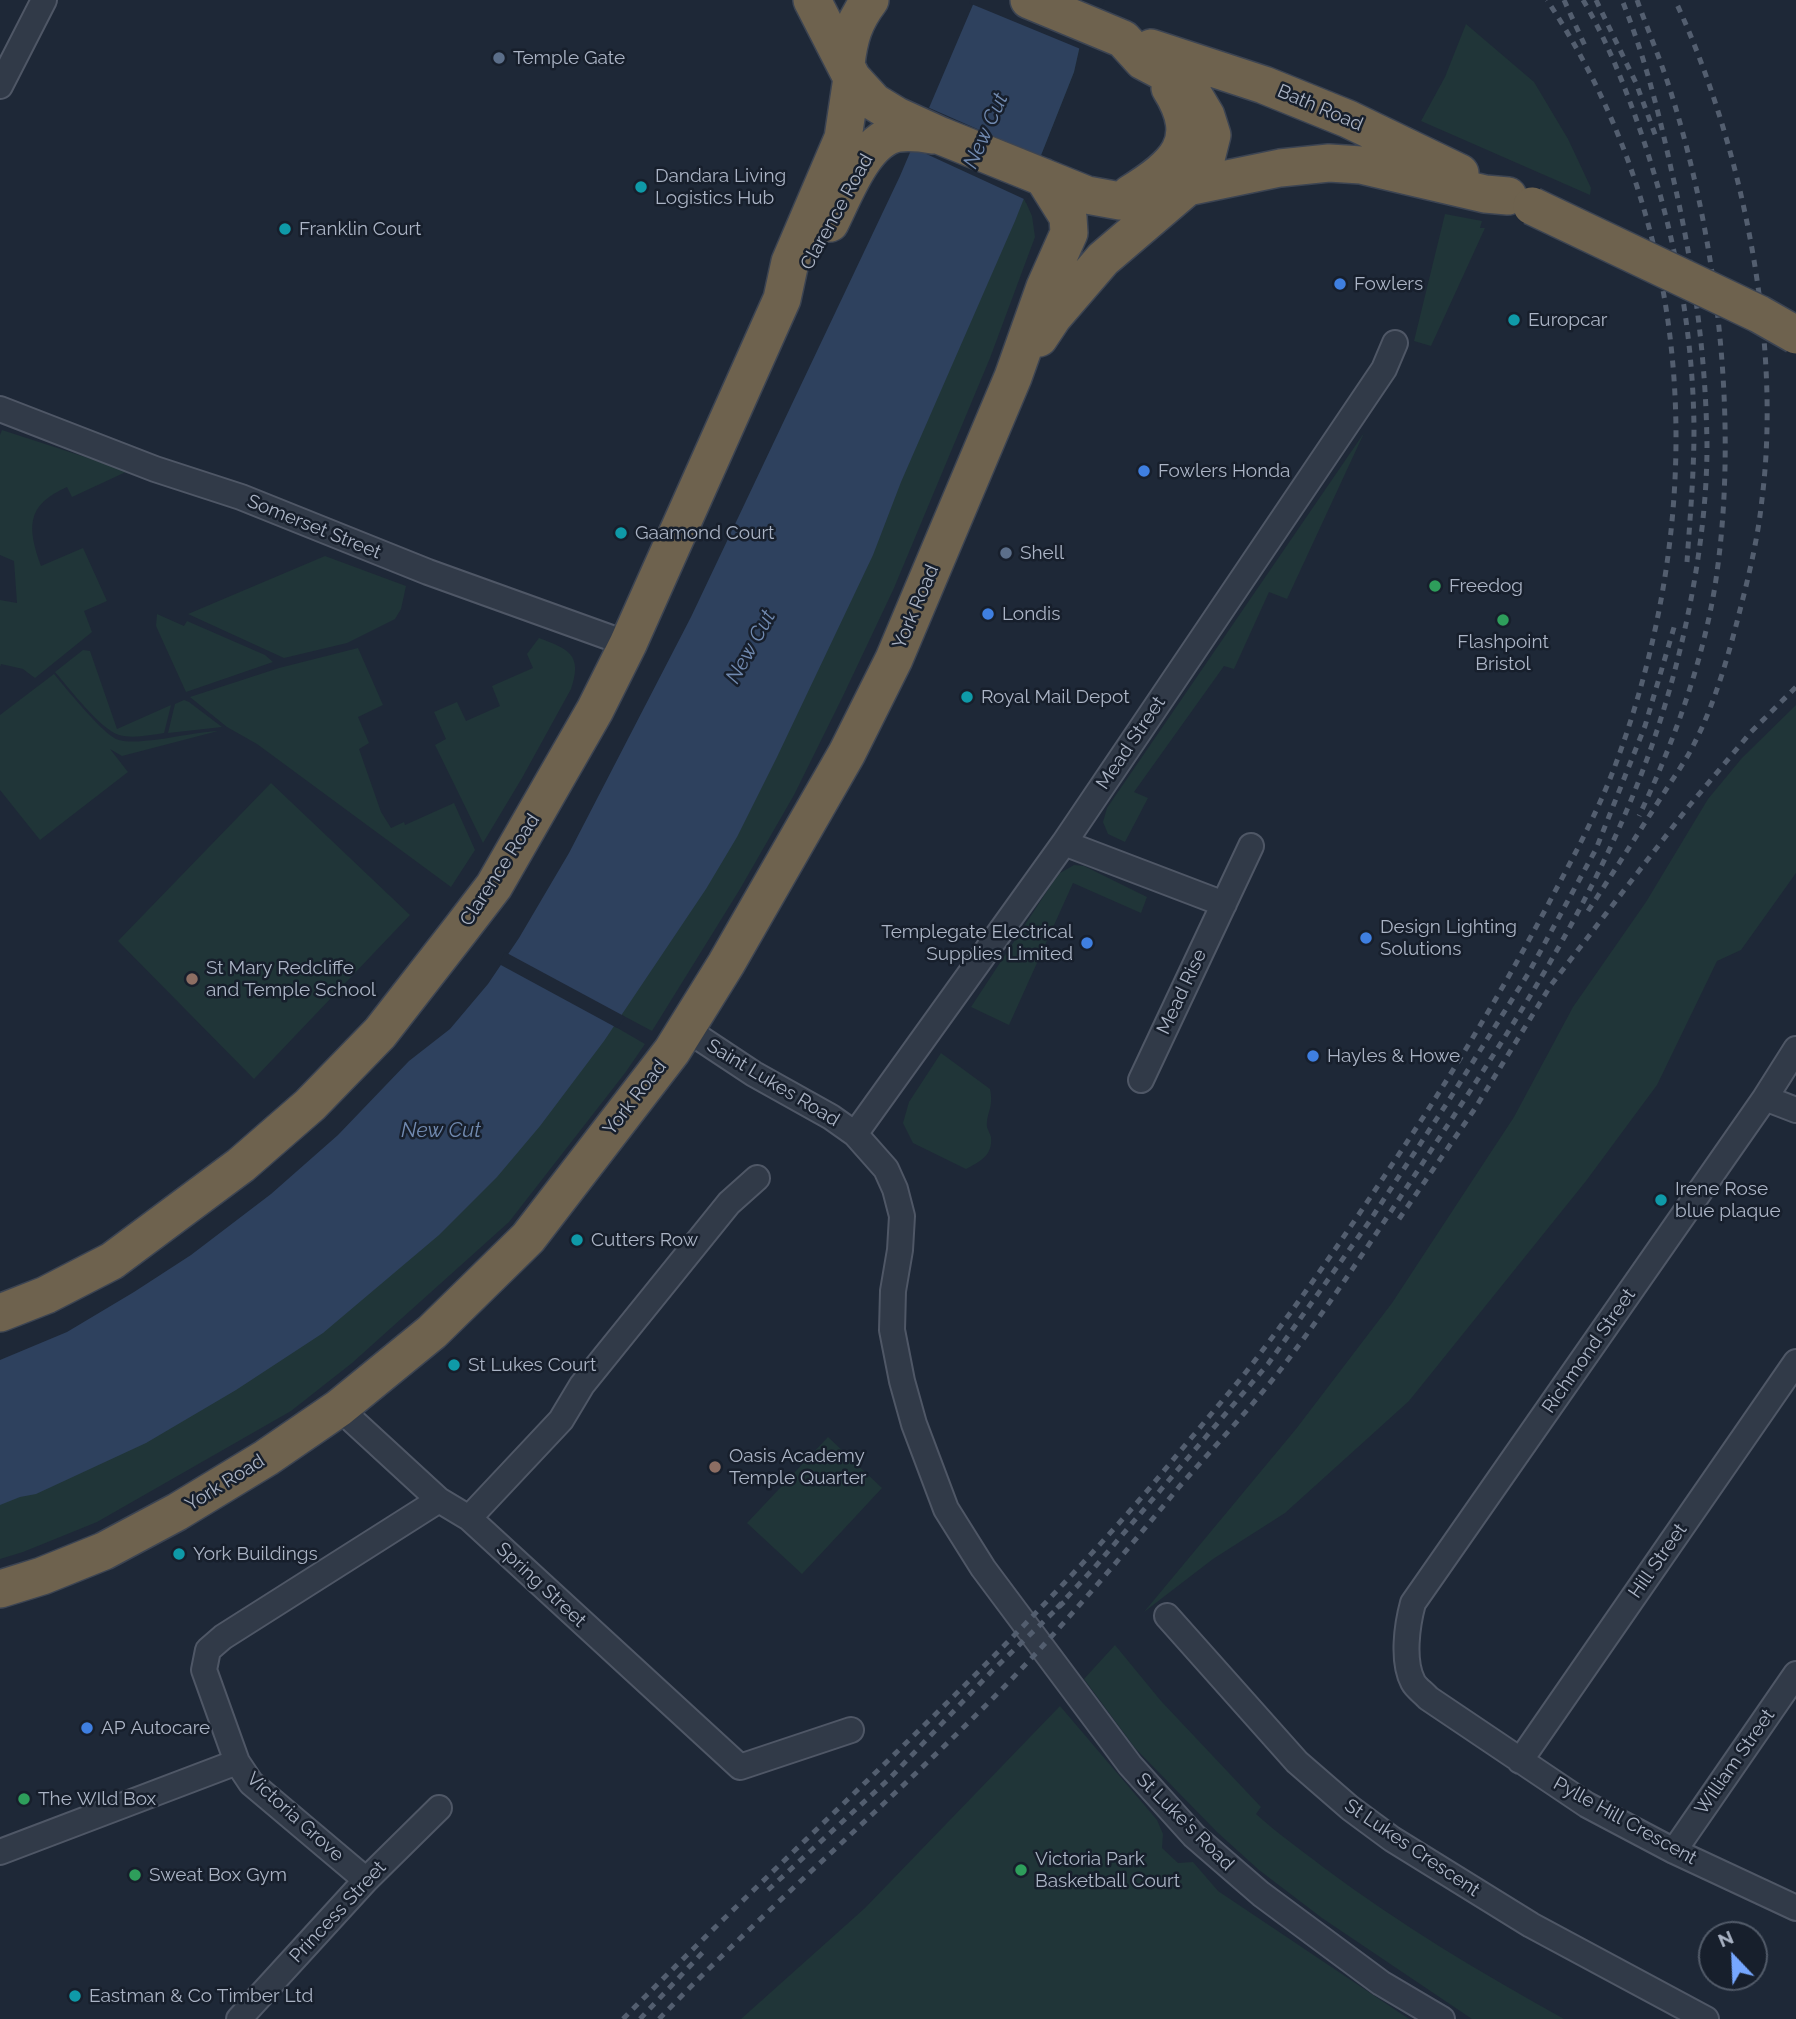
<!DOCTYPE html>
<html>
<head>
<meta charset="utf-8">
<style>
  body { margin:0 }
  #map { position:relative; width:1796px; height:2019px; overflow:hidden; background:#1e2837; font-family:Raleway,sans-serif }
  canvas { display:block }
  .north { position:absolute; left:1698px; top:1921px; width:70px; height:70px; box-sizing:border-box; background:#171f2c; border:2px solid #525b69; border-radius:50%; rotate:337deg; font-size:19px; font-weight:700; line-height:28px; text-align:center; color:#abb4c5 }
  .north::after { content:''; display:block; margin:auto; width:24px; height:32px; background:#76a7ff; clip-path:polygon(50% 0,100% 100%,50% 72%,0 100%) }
</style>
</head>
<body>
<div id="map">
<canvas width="1796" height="2019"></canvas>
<div class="north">N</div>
</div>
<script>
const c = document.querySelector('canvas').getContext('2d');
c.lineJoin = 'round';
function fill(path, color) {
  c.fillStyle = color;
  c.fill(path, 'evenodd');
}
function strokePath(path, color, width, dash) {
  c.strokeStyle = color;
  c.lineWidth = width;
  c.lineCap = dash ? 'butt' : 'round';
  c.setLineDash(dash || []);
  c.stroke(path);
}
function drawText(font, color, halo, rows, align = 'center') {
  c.font = font + ' Raleway,sans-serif';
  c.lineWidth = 5;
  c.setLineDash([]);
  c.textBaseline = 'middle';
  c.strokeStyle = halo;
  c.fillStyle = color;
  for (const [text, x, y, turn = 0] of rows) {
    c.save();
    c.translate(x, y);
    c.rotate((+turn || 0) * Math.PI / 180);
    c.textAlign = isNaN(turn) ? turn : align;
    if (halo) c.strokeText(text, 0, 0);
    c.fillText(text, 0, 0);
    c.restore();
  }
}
fill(new Path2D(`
  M1067,0h35l-19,32 -9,40 -50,126 8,18 3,21 -45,121 -96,230 -51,108 -49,99 -54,94 -88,142 -30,-16 -8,11 31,18 -20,29 -116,149 -157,141 -61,48 -194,111 -74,30 -23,7v-68c37,-18 149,-69 165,-103l18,-5 92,-60 50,-27 27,-24 28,-31 49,-68 67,-56 23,-25 159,-251 92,-165 143,-307 117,-270c9,-23 11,-47 20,-70 4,-10 11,-20 17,-29z
  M1466,24l68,58 34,57 23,49 -1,7 -169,-74 24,-44z
  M1445,214l37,7 -2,7h5l-54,118 -17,-5z
  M2,430l126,41 -56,26 -5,-10c-41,18 -40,40 -26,79l42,-18 24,53 -23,10 8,21 -57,46 -12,-9 -22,-5 -1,3v-67l17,3 -3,-42 -14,-6v-120z
  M1364,433l-77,166 -18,-7 -35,77 -10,-3 -90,126 14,6 -23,44 -17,-8 -5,-12 4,-14z
  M325,556l81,30 -5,23 -6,10 -48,24 -63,15 -96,-44z
  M157,614l27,12 3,-5 78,34 8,7 -87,30 -30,-66z
  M539,638c29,11 44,16 32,51l-49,89 -39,65 -48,-98 11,-6 -12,-27 23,-10 9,19 34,-15 -8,-20 41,-18 -6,-14z
  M358,648l25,57 -25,12 11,26 -10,6 22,63 10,16 13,-6 1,3 49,-22 21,47 -24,37 -194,-143 -30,-17 -37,-30 89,-29z
  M83,650l7,1 27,78 54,-24 -7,28c-14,2 -31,6 -45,2 -19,-6 -50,-47 -64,-63z
  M54,674c11,13 51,63 65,66 23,6 72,-8 99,-9l-96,25 -12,-7 18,23 -88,68 -40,-50v-75z
  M184,700l5,2 33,25 -54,6 7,-29z
  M1796,705v168l-55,77 -24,11 -60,124 -71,96 -177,220 -124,112 -72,46 -69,53 152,-183 96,-126 122,-186 59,-110 73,-105 62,-103 34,-41z
  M271,783l139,132 -156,164 -136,-138z
  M1074,865l10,1 63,31 -6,16 -68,-30 -64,142 -38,-18 82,-125 7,-9z
  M941,1053l49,36c4,19 -4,24 -3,38 1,3 3,7 4,10 2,19 -12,25 -25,32l-53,-26 -10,-20 6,-21z
  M828,1437l54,51 -80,86 -55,-51z
  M1115,1645l46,56 100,106 -5,7c21,19 45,36 67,53 76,57 158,106 241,152h-92l-150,-101 -63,-48 -42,-38 -82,-84 -51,-69z
  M1060,1706l97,114 6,14 -1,14 16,15 15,-1 25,29 191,128h-668l124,-111z`), '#203538');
fill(new Path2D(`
  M975,0h127l-19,32 -9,40 -59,149 -114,261 -28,73 -96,202 -40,80 -31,52 -102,152 -64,85 -43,51 -58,58 -116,98 -87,57 -90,53 -110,51 -16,3 -20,8v-145l67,-28 67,-40 57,-37 80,-61 67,-59 71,-74 41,-32 38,-45 31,-46 50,-85 122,-236 209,-441z`), '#2e415e');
fill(new Path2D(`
  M971,0h131l3,1 -18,32 -4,17 -114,-47z
  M925,106l118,52 -17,45 -2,-4 -115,-53z
  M505,952l117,63 3,2 -8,11 -118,-64z`), '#1e2837');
const minor = new Path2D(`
  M0,86l44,-86
  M0,409l155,60 86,28 187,75 200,72
  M1064,843l160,61
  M686,1029l68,45 77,43 24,17 31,35 9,20 7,27 -2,34 -7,41 -1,39 10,51 12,43 32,85 37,59 147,197 64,71 67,58 120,89 61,36
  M1796,1049l-31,49 -352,505c-6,22 -11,58 0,79 3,6 11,11 15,16l159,107 87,46 122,57
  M1141,1080l110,-234
  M1765,1098l31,12
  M855,1134l209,-291 320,-474 11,-26
  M339,1408l100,92 30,18 271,249 111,-37
  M469,1518l92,-98 21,-35 147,-182 28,-25
  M1167,1616l130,146 53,46 42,31 139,86 175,94
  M1520,1761l276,-399
  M1674,1851l122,-177
  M0,1852l237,-90
  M366,1880l-115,-97 -14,-21 -33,-92 4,-20 15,-13 216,-137
  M239,2019l127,-139 73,-72`);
const highway = new Path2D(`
  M812,0l40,78 22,24 23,14 44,20 146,59 33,6 160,-33 49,-5 32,2 124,29 23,2
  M1029,0l94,39 20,22 34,18 16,15 13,22 6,19 -7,28 -20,26 -82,70 -50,58 -14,21
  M1151,48l113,37 84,34 112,54
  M846,64c3,-26 8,-43 24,-64
  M1130,194c45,-28 74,-52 40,-106
  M830,223c14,-27 34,-85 69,-90 11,-1 23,0 34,2
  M0,1313l46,-18 66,-34 129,-96 69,-60 70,-72 81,-104 33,-43 101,-176 33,-66 154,-345 8,-37 53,-124 9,-60
  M0,1589l42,-13 62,-25 73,-39 89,-54 73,-50 93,-76 96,-94 144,-187 54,-87 121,-211 47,-94 119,-282 32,-90 24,-54 -1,-16 -25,-40`);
strokePath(minor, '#4f5766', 28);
strokePath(highway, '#3c4452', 40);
strokePath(minor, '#313a48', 24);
strokePath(highway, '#6e624e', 37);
strokePath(new Path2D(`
  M1564,0l22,48
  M1583,0c19,32 34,67 47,102 39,104 63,215 64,327 0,45 -4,89 -7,133
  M1596,0l40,83 20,54
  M1637,0c12,33 26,66 36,99 46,150 66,332 42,487 -13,79 -42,158 -76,230
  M1588,911c25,-38 49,-76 74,-115 11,-18 24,-35 33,-54 19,-37 33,-85 43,-124 10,-39 20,-79 24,-119 20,-159 -20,-355 -87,-499
  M1399,1219l75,-109 77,-125 138,-179 62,-74 45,-45
  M1057,1608l37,-40 174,-204 101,-142 80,-122 79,-126 68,-125 49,-123 30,-102
  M768,1890l122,-112 102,-107 72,-69
  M623,2019c167,-170 347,-327 505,-506 24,-27 46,-55 70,-83 20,-25 42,-49 61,-75 54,-71 103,-145 152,-219 51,-78 98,-157 141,-239 23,-43 46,-86 63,-131 95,-255 84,-536 -68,-766
  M640,2019l65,-69
  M659,2019c111,-115 234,-219 346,-333 62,-64 118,-131 174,-199 34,-39 70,-77 102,-118 51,-67 97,-138 143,-208 82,-124 164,-247 217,-386 38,-97 66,-225 66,-329 -1,-92 -14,-184 -35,-273 -13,-60 -27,-116 -50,-173`), '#535e6f', 5, [7, 7]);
const highwayBridge = new Path2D(`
  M1532,206l227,108 37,21`);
strokePath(highwayBridge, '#3c4452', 40, []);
strokePath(highwayBridge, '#6e624e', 37);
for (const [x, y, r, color] of [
  [499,58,7,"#5c6f8a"],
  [641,187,7,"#0f9aa8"],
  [285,229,7,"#0f9aa8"],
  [1340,284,7,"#3f7fe0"],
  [1514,320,7,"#0f9aa8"],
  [1144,471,7,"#3f7fe0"],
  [621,533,7,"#0f9aa8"],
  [1006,553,7,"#5c6f8a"],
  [1435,586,7,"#2e9e5b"],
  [988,614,7,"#3f7fe0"],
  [1503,620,7,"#2e9e5b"],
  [967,697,7,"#0f9aa8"],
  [1366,938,7,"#3f7fe0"],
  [1087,943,7,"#3f7fe0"],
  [192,979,7,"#8d6e63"],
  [1313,1056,7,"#3f7fe0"],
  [1661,1200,7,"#0f9aa8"],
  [577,1240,7,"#0f9aa8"],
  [454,1365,7,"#0f9aa8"],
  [715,1467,7,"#8d6e63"],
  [179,1554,7,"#0f9aa8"],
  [87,1728,7,"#3f7fe0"],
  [24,1799,7,"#2e9e5b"],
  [1021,1870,7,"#2e9e5b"],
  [135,1875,7,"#2e9e5b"],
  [75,1996,7,"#0f9aa8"]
]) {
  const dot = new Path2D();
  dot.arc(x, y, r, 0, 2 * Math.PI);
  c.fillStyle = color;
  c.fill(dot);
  strokePath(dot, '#171f2c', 2.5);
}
drawText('19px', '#abb4c5', '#171f2c', [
  ["Temple Gate",513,58],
  ["Dandara Living",655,176],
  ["Logistics Hub",655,198],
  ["Franklin Court",299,229],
  ["Fowlers",1354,284],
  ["Europcar",1528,320],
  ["Fowlers Honda",1158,471],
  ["Gaamond Court",635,533],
  ["Shell",1020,553],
  ["Freedog",1449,586],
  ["Londis",1002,614],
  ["Flashpoint",1503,642,"center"],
  ["Bristol",1503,664,"center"],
  ["Royal Mail Depot",981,697],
  ["Design Lighting",1380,927],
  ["Solutions",1380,949],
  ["Templegate Electrical",1073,932,"right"],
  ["Supplies Limited",1073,954,"right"],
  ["St Mary Redcliffe",206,968],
  ["and Temple School",206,990],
  ["Hayles & Howe",1327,1056],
  ["Irene Rose",1675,1189],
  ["blue plaque",1675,1211],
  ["Cutters Row",591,1240],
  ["St Lukes Court",468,1365],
  ["Oasis Academy",729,1456],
  ["Temple Quarter",729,1478],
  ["York Buildings",193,1554],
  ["AP Autocare",101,1728],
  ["The WIld Box",38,1799],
  ["Victoria Park",1035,1859],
  ["Basketball Court",1035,1881],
  ["Sweat Box Gym",149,1875],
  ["Eastman & Co Timber Ltd",89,1996]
], 'left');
drawText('19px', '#abb4c5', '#171f2c', [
  ["Bath Road",1320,108,23],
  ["Clarence Road",837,212,-61],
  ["Somerset Street",314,527,22],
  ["York Road",916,607,-67],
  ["Mead Street",1131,743,-56],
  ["Clarence Road",500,870,-57],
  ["Mead Rise",1182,992,-65],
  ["Saint Lukes Road",773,1083,31],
  ["York Road",635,1098,-52],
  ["Richmond Street",1589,1351,-55],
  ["York Road",225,1483,-32],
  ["Hill Street",1658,1561,-55],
  ["Spring Street",541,1585,43],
  ["William Street",1735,1762,-55],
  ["Victoria Grove",295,1817,42],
  ["Pylle Hill Crescent",1625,1821,29],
  ["St Luke's Road",1185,1822,45],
  ["St Lukes Crescent",1412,1848,34],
  ["Princess Street",338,1912,-47]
]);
drawText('italic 21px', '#718ab0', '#171f2c', [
  ["New Cut",986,131,-66],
  ["New Cut",751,647,-61],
  ["New Cut",441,1131]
]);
</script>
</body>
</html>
